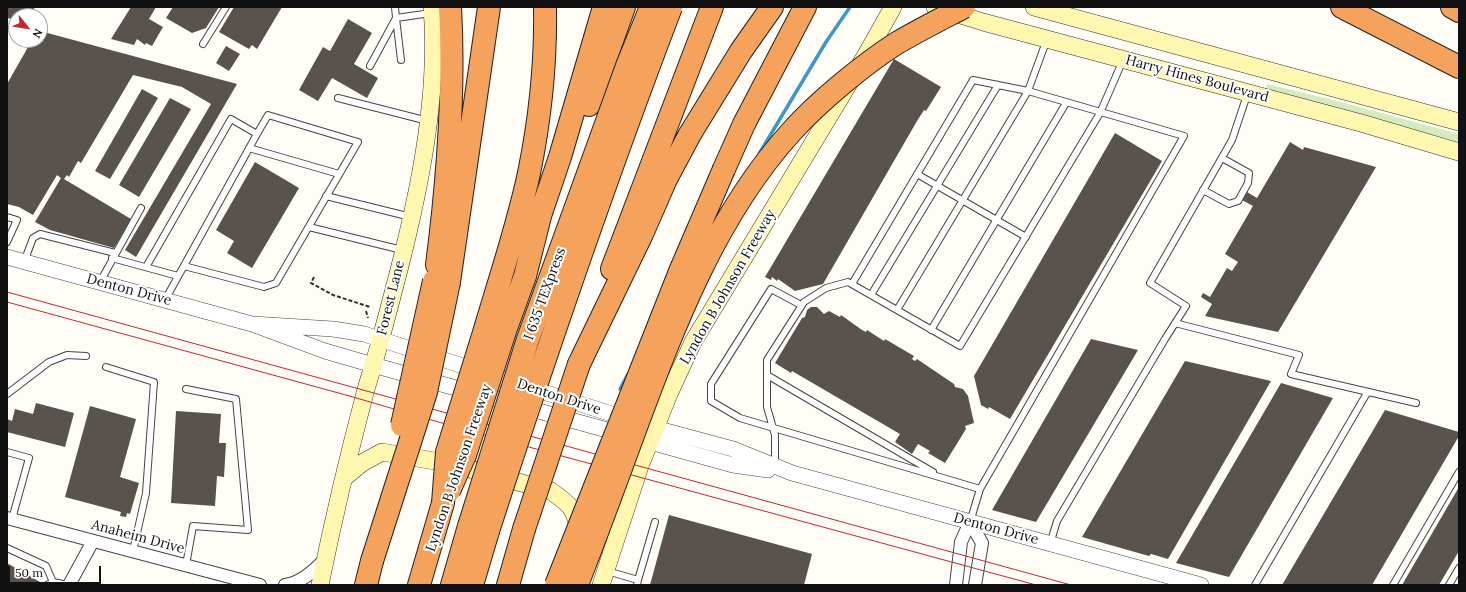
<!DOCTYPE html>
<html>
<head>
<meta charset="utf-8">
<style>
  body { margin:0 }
  #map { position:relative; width:1466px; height:592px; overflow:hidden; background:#fffdf5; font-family:Lora,serif }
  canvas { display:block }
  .frame { position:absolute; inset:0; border:8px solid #111; pointer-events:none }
  .north { position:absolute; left:8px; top:8px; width:40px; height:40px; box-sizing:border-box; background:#fff; border:1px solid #a0a0a0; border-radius:50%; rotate:120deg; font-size:11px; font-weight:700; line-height:16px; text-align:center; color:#111 }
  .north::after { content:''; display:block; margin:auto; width:14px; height:18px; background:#c4262e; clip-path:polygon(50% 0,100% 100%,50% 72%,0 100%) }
  .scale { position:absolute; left:8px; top:566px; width:93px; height:18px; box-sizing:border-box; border:2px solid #111; border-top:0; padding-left:5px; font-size:12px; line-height:14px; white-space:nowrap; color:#111; -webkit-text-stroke:3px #fff; paint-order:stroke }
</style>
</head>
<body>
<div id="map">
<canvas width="1466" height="592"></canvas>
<div class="frame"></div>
<div class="north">N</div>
<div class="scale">50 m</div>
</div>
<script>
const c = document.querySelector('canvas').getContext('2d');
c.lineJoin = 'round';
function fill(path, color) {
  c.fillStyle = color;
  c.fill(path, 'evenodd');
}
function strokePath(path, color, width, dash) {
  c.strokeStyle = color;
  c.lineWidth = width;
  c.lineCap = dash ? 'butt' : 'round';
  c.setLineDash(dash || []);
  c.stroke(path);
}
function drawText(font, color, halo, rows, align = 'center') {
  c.font = font + ' Lora,serif';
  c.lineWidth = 4;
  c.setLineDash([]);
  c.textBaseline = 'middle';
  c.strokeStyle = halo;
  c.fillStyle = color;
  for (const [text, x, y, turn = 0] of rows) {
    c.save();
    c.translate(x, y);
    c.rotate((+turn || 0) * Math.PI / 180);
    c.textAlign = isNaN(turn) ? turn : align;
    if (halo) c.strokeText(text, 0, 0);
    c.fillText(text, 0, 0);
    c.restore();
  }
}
fill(new Path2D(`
  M1267,84l70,17 122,33v8l-193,-53z`), '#d5ebbd');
strokePath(new Path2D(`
  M759,154l67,-112 24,-35
  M620,389l8,-15`), '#3f96cf', 3.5);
fill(new Path2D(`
  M7,7h28l-5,9h-14v4l-9,-2z
  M131,7h25l-7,12 14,8 -11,19 -6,-3 -1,2 -8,-6 -3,6 -23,-6z
  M173,7h46l-13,21 -14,5 -26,-15z
  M234,7h48l-25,42 -5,-4 -3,4 -30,-17z
  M348,19l24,14 -18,31 24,14 -11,20 -35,-20 -14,23 -19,-11 24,-43 7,4z
  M40,31l197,53 -101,173 -11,-7 86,-146 -29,-17 -49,-12 -52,88 -3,-2 -9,16 -2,-2 -3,4 67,40 -17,29 -64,-18 -15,-8 26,-44 -4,-3 -24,40 -14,-8 -12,-3v-120l25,-44h8z
  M226,46l14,8 -11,17 -13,-8z
  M894,59l47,28 -15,24 -2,-1 -7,11 -94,163 -28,7 -17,-12 -1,2 -5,-4 -1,3 -6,-3z
  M142,89l16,9 -48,81 -15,-8z
  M170,98l21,11 -52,88 -20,-12z
  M1115,133l47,28 -152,258 -21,-12 -1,2 -7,-4 -7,-29z
  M1290,142l13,8 1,-3 72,20 -98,165 -73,-16 7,-12 -11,-7 2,-4 7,4 17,-29 5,3 6,-9 -13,-8 28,-48 -11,-6 5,-8 10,6z
  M255,162l44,26 -47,80 -25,-15 7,-12 -18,-11z
  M811,307h6l7,7 5,-3 11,6 1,-2 21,15 4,2 1,-2 17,11 1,-2 29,17 -2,3 3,2 2,-2 37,25 1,3 8,2 5,7 6,27 -9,3 1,3 -21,34 -17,-10 2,-2 -12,-7 -6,10 -17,-12 5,-8 -108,-63 -1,2 -16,-10 27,-45 3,-1 2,-7z
  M1091,339l47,11 -102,172 -44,-12z
  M1185,361l86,20 -103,178 -17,-5 -2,2 -67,-19z
  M1281,383l52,15 -104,179 -53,-14z
  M36,403l38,10 -9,34 -58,-15v-13l5,2 3,-12 18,5z
  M90,406l46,13 -16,58 19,6 -9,31 -3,-1 -1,4 -6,-1 1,-4 -56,-15z
  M1385,410l74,22v4l-87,149h-90z
  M176,411l45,3 -2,29h7l-2,34 -7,-1 -2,30 -44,-3z
  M1459,487v64l-20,34h-37z
  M669,515l143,39 -8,31h-154z
  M7,563l33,19 -2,3h-31z`), '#5a524d');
const service = new Path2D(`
  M395,7l1,11 35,-5
  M396,18l5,42
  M203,44l23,-37
  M370,66l26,-48
  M338,98l90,23
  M249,148l90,26
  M917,174l109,63
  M1203,190l26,14 9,-3 10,-18 1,-10 -27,-15
  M326,196l85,21
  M7,217l10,3 -10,22
  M309,227l93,23
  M112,258l66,18
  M24,262l9,-24 7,-4 75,19
  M184,266l80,21 12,-4 82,-141 -90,-27 -11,19
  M146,267l85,-148 26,15 -92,166
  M100,282l41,-74
  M852,284l121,-204 55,11 19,-52
  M871,295l127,-210
  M801,305l-30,-16 -60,95v17l29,17 240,71
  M897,310l131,-219 156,45 -204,353 -10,33
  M1175,323l124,32 -8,19 125,29
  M931,330l135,-227
  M106,367l48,15 -8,111 -13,58
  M767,375l166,97
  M7,394l42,-32 18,-7 19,1
  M7,452l22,6 -17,61
  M775,465v-30l-8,-28v-47l37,-58 22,-14 22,-6 112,64 140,-233 23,-53
  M1050,544l7,-23 108,-182 21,-33 -36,-23 82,-143 15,-45
  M7,548l39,18 7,16
  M186,565l7,-39 55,4 -12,-131 -50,-10
  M607,571l31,9 -1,5
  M638,580l17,-58
  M47,585l6,-3 15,3
  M1255,585l112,-192
  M1393,585l66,-113
  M1449,585l10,-17`);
const minor = new Path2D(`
  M7,518l253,67
  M970,522l12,21 -7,42
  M69,585l24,-44
  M285,585c16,-2 29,-14 40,-26
  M956,585l5,-43 9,-20`);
const tertiary = new Path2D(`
  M7,257l245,67 73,27 48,14 360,100 35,5
  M252,324l81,5 31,5 291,94 78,21 59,24 409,112`);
const secondary = new Path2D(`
  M935,7l48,15 378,101 98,29
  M1034,7l425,115
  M344,478l18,-15 20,-11 70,12 99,27c21,15 22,16 29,41
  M320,585c13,-64 28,-128 45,-192 5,-18 11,-36 16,-55 28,-104 60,-222 51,-331
  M601,585l39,-119 29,-72 24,-52 173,-287 27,-48`);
const motorway = new Path2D(`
  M1342,7l117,60
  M1452,7l7,4
  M589,105l35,-98
  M724,169l20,-45 61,-117
  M437,265c11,-86 18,-172 13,-258
  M612,269l100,-262
  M449,282l40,-275
  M486,326c15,-51 32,-101 43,-153 11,-54 17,-111 16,-166
  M505,331l20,-55 15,-60 20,-59 44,-150
  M579,364l63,-130 24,-55 24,-45 51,-83 31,-44
  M366,585l6,-24
  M419,585l24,-82
  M452,585l17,-59
  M472,585l16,-54
  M508,585l16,-56`);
strokePath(service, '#444', 8);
strokePath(minor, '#444', 14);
strokePath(tertiary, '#444', 16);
strokePath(secondary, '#333', 18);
strokePath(motorway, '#222', 24);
strokePath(new Path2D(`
  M314,277l-3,6 22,12 37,12
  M366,311l2,7`), '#333', 2, [4, 2]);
strokePath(service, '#fff', 6);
strokePath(minor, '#fff', 12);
strokePath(tertiary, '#fff', 15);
strokePath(secondary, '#fff6b0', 17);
strokePath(motorway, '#f5a25d', 22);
strokePath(new Path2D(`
  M7,292l1064,293
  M7,302l346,95 106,31 577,157`), '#c4262e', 1);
const motorwayBridge = new Path2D(`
  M402,425l32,-144
  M449,491l16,-36 40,-124
  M443,503l4,-51 39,-126
  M469,526l59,-187 99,-273 24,-59
  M524,529l55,-165
  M488,531c57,-176 117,-351 183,-524
  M372,561l54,-169 23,-110
  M556,585l125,-316 43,-100
  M577,585c20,-52 39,-103 58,-155 39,-105 81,-216 157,-299 26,-29 72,-67 105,-88 22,-13 44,-24 67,-36`);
strokePath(motorwayBridge, '#222', 24, []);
strokePath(motorwayBridge, '#f5a25d', 22);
drawText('14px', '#111', '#fff', [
  ["Harry Hines Boulevard",1197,79,15],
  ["Lyndon B Johnson Freeway",728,287,-60],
  ["Denton Drive",129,290,15],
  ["I 635 TEXpress",545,294,-70],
  ["Forest Lane",391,298,-76],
  ["Denton Drive",559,397,18],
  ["Lyndon B Johnson Freeway",459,468,-71],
  ["Denton Drive",996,529,15],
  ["Anaheim Drive",138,537,15]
]);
</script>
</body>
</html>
